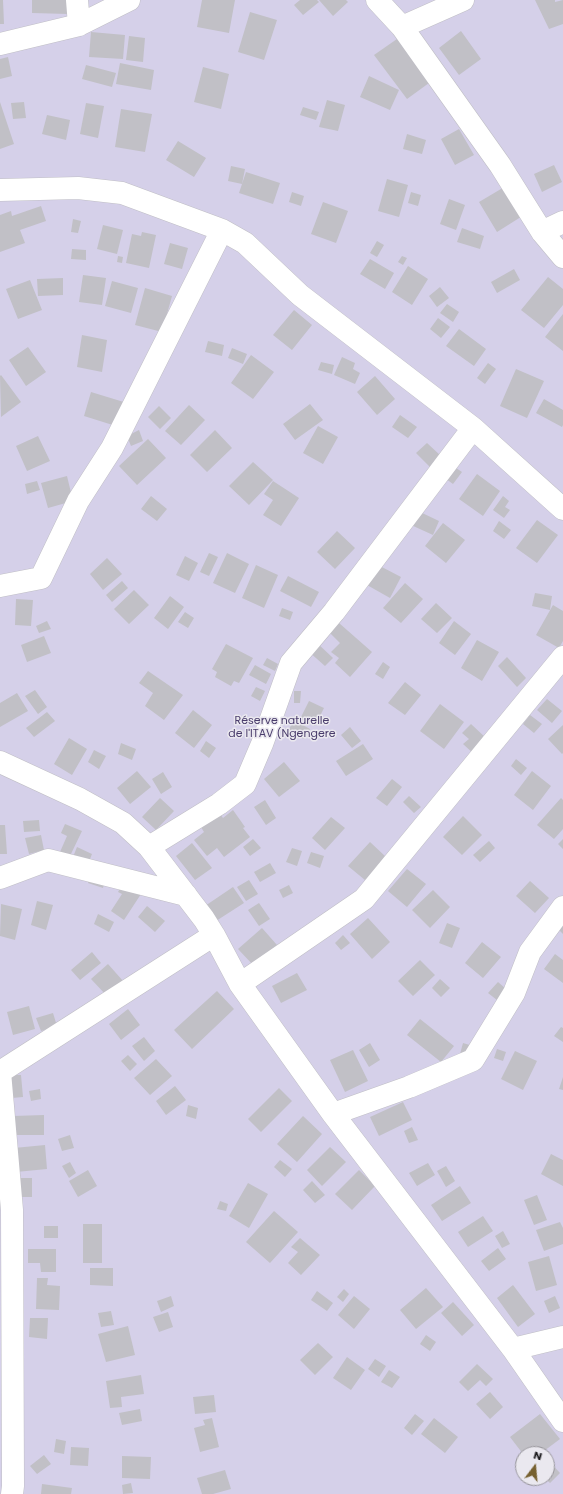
<!DOCTYPE html>
<html>
<head>
<meta charset="utf-8">
<style>
  body { margin:0 }
  #map { position:relative; width:563px; height:1494px; overflow:hidden; background:#eae8ef; font-family:Poppins,sans-serif }
  canvas { display:block }
  .north { position:absolute; left:515px; top:1446px; width:40px; height:40px; box-sizing:border-box; background:#eae8ef; border:1px solid #96949a; border-radius:50%; rotate:16deg; font-size:11px; font-weight:700; line-height:16px; text-align:center; color:#18171a }
  .north::after { content:''; display:block; margin:auto; width:14px; height:18px; background:#76602f; clip-path:polygon(50% 0,100% 100%,50% 72%,0 100%) }
</style>
</head>
<body>
<div id="map">
<canvas width="563" height="1494"></canvas>
<div class="north">N</div>
</div>
<script>
const c = document.querySelector('canvas').getContext('2d');
c.lineJoin = 'round';
function fill(path, color) {
  c.fillStyle = color;
  c.fill(path, 'evenodd');
}
function strokePath(path, color, width, dash) {
  c.strokeStyle = color;
  c.lineWidth = width;
  c.lineCap = dash ? 'butt' : 'round';
  c.setLineDash(dash || []);
  c.stroke(path);
}
function drawText(font, color, halo, rows, align = 'center') {
  c.font = font + ' Poppins,sans-serif';
  c.lineWidth = 3;
  c.setLineDash([]);
  c.textBaseline = 'middle';
  c.strokeStyle = halo;
  c.fillStyle = color;
  for (const [text, x, y, turn = 0] of rows) {
    c.save();
    c.translate(x, y);
    c.rotate((+turn || 0) * Math.PI / 180);
    c.textAlign = isNaN(turn) ? turn : align;
    if (halo) c.strokeText(text, 0, 0);
    c.fillText(text, 0, 0);
    c.restore();
  }
}
fill(new Path2D(`
  M0,0h563v1494h-563zM523,1454h24v24h-24z`), '#d5d0e9');
fill(new Path2D(`
  M0,0h3l1,24h-4z
  M32,0h36v14l-36,-1z
  M202,0h33l-6,33 -32,-6z
  M300,0h17l2,2 -16,13 -9,-10z
  M319,0h27l2,2 -15,14z
  M535,0h20v2l8,-2v24l-14,5z
  M250,12l27,8 -13,40 -26,-8z
  M461,31l20,28 -22,16 -20,-27z
  M91,32l34,3 -2,24 -34,-2z
  M129,36l16,2 -2,24 -17,-2z
  M397,39l32,44 -22,16 -33,-44z
  M8,57l4,19 -12,3v-20z
  M120,63l34,7 -3,20 -35,-6z
  M86,65l30,8 -4,14 -30,-8z
  M203,67l26,7 -8,35 -27,-7z
  M369,76l30,14 -9,20 -30,-13z
  M327,100l18,5 -7,26 -19,-4z
  M0,102l14,42 -14,5z
  M24,102l2,16 -13,1 -2,-16z
  M86,103l18,3 -6,32 -18,-4z
  M303,107l16,5 -3,8 -16,-5z
  M121,109l31,5 -7,38 -30,-5z
  M47,115l23,5 -4,20 -24,-6z
  M459,129l15,26 -19,10 -14,-26z
  M407,134l19,6 -4,14 -19,-5z
  M178,141l28,17 -12,19 -28,-17z
  M554,165l8,17 -20,10 -8,-18z
  M231,166l14,3 -3,15 -14,-3z
  M246,172l34,11 -7,21 -34,-11z
  M387,179l21,6 -9,32 -21,-6z
  M506,186l18,29 -27,17 -18,-30z
  M292,192l12,4 -3,10 -12,-4z
  M411,192l10,3 -3,11 -10,-3z
  M449,199l16,6 -9,25 -16,-6z
  M323,202l25,9 -12,32 -25,-9z
  M41,206l5,15 -26,9 5,13 -25,9v-37l11,-4 1,5z
  M73,219l8,2 -3,12 -7,-1z
  M103,225l20,5 -6,24 -20,-5z
  M462,228l22,8 -4,13 -23,-7z
  M142,232l14,3 -7,33 -23,-5 6,-29 9,2z
  M377,241l7,4 -7,12 -7,-4z
  M170,243l18,5 -6,21 -18,-5z
  M72,249l14,1v10l-15,-1z
  M118,256l5,1 -1,6 -5,-1z
  M402,256l5,2 -4,7 -5,-3z
  M370,259l24,14 -9,16 -25,-15z
  M408,266l20,13 -16,26 -20,-13z
  M514,269l6,11 -23,13 -6,-11z
  M83,275l23,3 -4,27 -23,-3z
  M548,277l15,12v16l-19,23 -23,-18z
  M63,278v17l-25,1 -1,-17z
  M30,280l12,30 -24,9 -12,-30z
  M112,281l26,7 -7,25 -26,-7z
  M440,287l9,11 -12,9 -8,-11z
  M145,288l27,8 -10,36 -27,-7z
  M447,304l12,8 -6,10 -13,-9z
  M294,310l18,15 -20,25 -19,-15z
  M563,314v37l-18,-14z
  M438,318l12,9 -9,11 -11,-9z
  M459,329l27,20 -12,17 -28,-20z
  M82,335l25,5 -5,32 -25,-5z
  M208,341l16,4 -2,11 -17,-4z
  M28,347l18,25 -20,14 -17,-26z
  M232,348l15,6 -4,10 -15,-6z
  M251,355l23,17 -21,27 -22,-16z
  M342,357l13,6 -2,6 7,4 -5,11 -21,-9z
  M321,362l13,3 -2,9 -14,-4z
  M488,363l8,6 -11,15 -8,-6z
  M516,369l28,12 -17,37 -27,-12z
  M1,375l20,27 -20,15 -1,-41z
  M375,376l20,23 -18,16 -20,-23z
  M91,392l36,11 -8,24 -35,-11z
  M544,399l19,11v15l-1,2 -26,-14z
  M310,404l13,16 -28,20 -12,-16z
  M189,405l16,15 -24,25 -16,-14z
  M159,406l12,12 -11,11 -12,-12z
  M400,415l17,12 -9,11 -16,-11z
  M318,426l20,11 -15,27 -20,-11z
  M139,430l4,11 -12,5 -4,-10z
  M215,430l17,18 -25,24 -17,-17z
  M38,436l12,25 -23,10 -11,-25z
  M148,439l18,19 -29,27 -18,-19z
  M427,443l14,13 -11,11 -14,-14z
  M253,462l20,18 -24,25 -20,-19z
  M450,464l12,8 -9,12 -11,-8z
  M477,474l23,17 -17,25 -24,-17z
  M67,476l6,25 -25,7 -7,-25z
  M37,481l3,9 -13,4 -2,-10z
  M273,481l26,17 -18,28 -18,-11 10,-15 -9,-6z
  M151,496l16,13 -10,12 -16,-12z
  M503,496l6,5 -4,6 5,3 -6,8 -11,-8z
  M418,511l21,10 -6,14 -22,-10z
  M537,520l21,15 -21,28 -21,-15z
  M499,521l12,9 -7,9 -11,-8z
  M443,523l22,17 -19,23 -21,-17z
  M337,531l18,17 -20,21 -18,-17z
  M209,553l9,4 -9,19 -9,-4z
  M227,553l22,11 -14,29 -22,-10z
  M185,556l13,7 -9,18 -13,-6z
  M107,558l15,16 -19,16 -13,-16z
  M256,565l22,10 -14,33 -22,-10z
  M378,565l23,12 -11,21 -23,-13z
  M288,576l31,16 -8,15 -31,-16z
  M122,581l6,7 -16,14 -6,-7z
  M405,583l18,16 -22,24 -18,-15z
  M134,590l15,15 -20,19 -15,-15z
  M535,593l17,3 -2,14 -18,-4z
  M170,596l14,11 -16,22 -14,-11z
  M16,599l17,1 -2,26 -16,-1z
  M436,603l16,15 -15,15 -16,-14z
  M553,605l10,6v30l-4,7 -23,-13z
  M282,608l11,4 -3,8 -11,-4z
  M185,612l9,6 -6,10 -10,-6z
  M47,621l4,8 -12,4 -3,-7z
  M454,621l17,13 -16,21 -16,-12z
  M339,623l33,29 -22,25 -15,-14 4,-5 -8,-6 9,-9 -10,-10z
  M44,636l7,17 -24,9 -6,-17z
  M477,640l22,12 -17,29 -21,-13z
  M316,642l17,16 -8,8 -17,-15z
  M226,644l27,14 -14,25 -5,-2 -3,5 -16,-9 2,-5 -5,-3z
  M507,657l19,21 -9,9 -19,-21z
  M267,658l11,6 -3,7 -12,-6z
  M383,662l7,5 -7,12 -8,-5z
  M255,665l16,9 -5,10 -17,-9z
  M148,671l35,24 -19,25 -19,-14 8,-13 -14,-10z
  M405,682l16,13 -16,20 -17,-12z
  M256,687l9,4 -5,10 -9,-5z
  M35,690l12,17 -9,7 -13,-18z
  M294,691h7l-1,12h-6z
  M17,693l11,18 -28,16v-24z
  M547,699l15,12 -10,12 -15,-13z
  M309,701l15,7 -9,18 -15,-7z
  M440,704l24,18 -20,27 -24,-18z
  M193,710l19,15 -18,23 -19,-15z
  M47,712l8,9 -21,16 -8,-9z
  M530,715l12,9 -8,9 -11,-9z
  M294,720l16,9 -6,10 -16,-8z
  M471,724l16,15 -13,15 -11,-10 6,-5 -7,-6z
  M563,725v28l-1,1 -14,-15z
  M350,727l11,14 -9,7 -11,-13z
  M69,738l18,11 -15,26 -18,-11z
  M206,741l10,7 -7,10 -9,-7z
  M121,743l15,6 -4,11 -14,-6z
  M363,744l10,15 -27,17 -10,-15z
  M94,750l12,6 -7,13 -11,-7z
  M516,759l11,9 -6,7 -10,-9z
  M284,762l16,19 -21,16 -15,-18z
  M137,771l14,16 -21,17 -13,-16z
  M532,771l19,15 -18,24 -19,-15z
  M163,772l9,15 -11,7 -9,-15z
  M392,779l10,8 -15,19 -11,-8z
  M409,796l12,11 -7,6 -11,-11z
  M160,798l14,13 -18,19 -14,-13z
  M561,798l2,2v29l-9,10 -17,-14z
  M265,800l11,18 -10,7 -12,-18z
  M217,810l6,8 10,-8 12,17 -2,1 7,9 -26,20 -7,-9 -10,8 -13,-16 10,-8 -5,-8z
  M463,816l19,19 -20,20 -19,-18z
  M331,817l14,11 -20,22 -13,-12z
  M39,820l1,11 -16,1 -1,-11z
  M65,824l17,7 -12,25 -10,-4 7,-16 -6,-3z
  M0,825h5l2,29h-7z
  M41,835l3,15 -15,4 -4,-16z
  M253,839l8,9 -11,8 -7,-9z
  M563,839v10l-5,-5z
  M489,841l6,7 -15,14 -7,-7z
  M370,842l16,15 -21,23 -17,-14z
  M192,843l20,25 -17,12 -19,-24z
  M77,847l15,7 -4,10 -15,-7z
  M292,848l10,3 -5,15 -11,-4z
  M311,852l13,4 -4,12 -13,-5z
  M270,863l6,10 -16,9 -6,-10z
  M407,869l19,15 -19,23 -19,-16z
  M91,873l15,5 -3,10 -15,-5z
  M249,880l9,14 -12,7 -9,-14z
  M530,881l19,17 -14,15 -19,-17z
  M123,883l18,11 -17,26 -13,-9 11,-17 -4,-2z
  M289,885l4,8 -10,5 -4,-8z
  M233,887l11,16 -28,18 -11,-15z
  M433,890l17,17 -20,21 -18,-18z
  M37,901l16,4 -7,25 -15,-5z
  M259,903l11,16 -11,7 -11,-16z
  M1,904l21,5 -7,31 -15,-4z
  M147,906l18,15 -10,11 -17,-15z
  M98,914l16,8 -5,10 -15,-8z
  M368,918l22,24 -18,17 -22,-25z
  M447,923l13,5 -8,20 -13,-5z
  M563,926v8l-4,-4z
  M262,928l15,17 -23,21 -16,-17z
  M343,935l7,8 -9,7 -6,-7z
  M482,942l19,15 -18,21 -18,-15z
  M92,952l9,11 -21,17 -9,-10z
  M555,954l8,6v23l-19,-14z
  M420,960l15,15 -22,21 -15,-15z
  M108,964l15,17 -16,15 -16,-17z
  M297,973l10,17 -26,13 -9,-17z
  M440,979l10,9 -9,9 -9,-9z
  M498,982l8,7 -9,11 -9,-7z
  M217,991l17,18 -42,40 -18,-19z
  M29,1006l6,23 -22,6 -6,-23z
  M128,1009l12,16 -19,15 -12,-16z
  M53,1013l4,13 -16,5 -5,-13z
  M420,1019l34,27 -13,16 -34,-27z
  M561,1027l2,1v14l-9,-6z
  M144,1037l11,14 -11,10 -12,-15z
  M370,1043l10,17 -11,7 -10,-17z
  M463,1043l10,3 -3,11 -10,-3z
  M497,1049l9,3 -3,9 -9,-3z
  M353,1050l15,31 -23,11 -15,-32z
  M515,1051l22,10 -14,29 -22,-11z
  M128,1055l9,9 -7,7 -9,-10z
  M156,1059l16,17 -22,19 -16,-17z
  M10,1075h11l2,22 -11,1z
  M563,1077v13l-4,-1z
  M175,1086l11,14 -20,15 -10,-14z
  M279,1088l13,13 -31,31 -13,-13z
  M40,1089l1,10 -10,2 -2,-10z
  M403,1102l9,18 -33,16 -9,-19z
  M188,1105l10,3 -2,11 -10,-3z
  M44,1115v20h-31v-19z
  M303,1116l19,18 -25,28 -20,-18z
  M412,1127l6,13 -9,3 -5,-12z
  M70,1135l4,13 -12,3 -4,-12z
  M45,1145l2,24 -31,3 -2,-24z
  M330,1147l16,15 -24,24 -15,-16z
  M551,1154l12,6v26l-22,-12z
  M280,1160l12,9 -7,8 -11,-10z
  M70,1162l6,11 -7,5 -7,-12z
  M428,1163l7,12 -18,11 -8,-13z
  M446,1166l9,15 -9,6 -9,-16z
  M88,1170l9,16 -19,11 -9,-16z
  M359,1170l16,16 -23,24 -17,-16z
  M20,1178h12v19h-12z
  M312,1181l13,14 -10,8 -12,-13z
  M248,1183l20,11 -19,34 -20,-12z
  M460,1186l11,17 -29,18 -11,-16z
  M537,1195l10,25 -13,5 -10,-25z
  M220,1201l8,3 -2,7 -9,-2z
  M274,1211l24,21 -28,31 -24,-21z
  M483,1216l10,15 -25,16 -10,-15z
  M560,1222l3,6v16l-19,7 -8,-21z
  M83,1224h19v39h-19z
  M44,1226h14v12h-14z
  M503,1231l7,13 -8,4 -7,-12z
  M300,1238l20,17 -19,20 -13,-12 10,-11 -7,-5z
  M498,1248l8,11 -17,12 -8,-10z
  M28,1249h28v23h-15l-1,-9h-12z
  M549,1256l8,29 -21,6 -8,-29z
  M90,1268h23v18l-23,-1z
  M37,1278h11l-1,7 13,1 -1,24 -23,-1z
  M513,1285l22,29 -17,13 -21,-29z
  M426,1288l17,19 -27,22 -16,-19z
  M344,1289l5,5 -6,8 -6,-5z
  M317,1291l16,12 -6,8 -16,-11z
  M171,1296l3,10 -13,6 -4,-11z
  M354,1296l16,13 -16,20 -16,-14z
  M555,1296l5,12 -11,5 -5,-12z
  M453,1302l21,23 -12,11 -21,-23z
  M111,1311l3,14 -13,2 -3,-14z
  M168,1312l5,15 -14,5 -6,-15z
  M30,1318h18l-1,21 -18,-2z
  M128,1326l7,29 -29,7 -8,-28z
  M426,1335l10,7 -6,9 -10,-7z
  M318,1343l15,14 -18,18 -15,-15z
  M347,1357l18,13 -14,20 -18,-12z
  M375,1359l11,7 -7,11 -11,-8z
  M477,1364l16,15 -7,7 -6,-6 -12,11 -9,-9z
  M389,1370l11,7 -8,11 -11,-6z
  M141,1375l3,19 -23,3 1,10 -12,1 -4,-27z
  M490,1392l13,15 -13,12 -14,-15z
  M214,1395l2,17 -21,2 -2,-17z
  M140,1409l2,12 -20,4 -3,-12z
  M415,1414l9,7 -12,14 -8,-7z
  M540,1414l20,25 -20,15h-17l-13,-17z
  M212,1418l7,29 -19,5 -6,-24 11,-3 -2,-5z
  M434,1418l24,19 -13,16 -24,-19z
  M56,1439l10,2 -2,13 -10,-2z
  M71,1447l18,1 -1,18 -18,-1z
  M44,1455l7,9 -14,10 -7,-8z
  M122,1456l29,1 -1,22 -28,-1z
  M547,1459l13,14 -10,10 -5,-5h2z
  M225,1470l6,19 -18,5h-11l-5,-16z
  M131,1483l2,10 -10,1 -1,-9z
  M42,1484l30,4 -1,6h-30z`), '#c1c0c6');
const minor = new Path2D(`
  M77,0l2,25
  M377,0l25,27 98,138 42,67 21,25
  M402,27l61,-27
  M0,44l79,-19 50,-25
  M0,190l78,-2 44,5 100,37 23,13 55,52 173,133 90,81
  M542,232l21,-10
  M0,586l41,-8 37,-77 34,-53 110,-218
  M0,762l80,37 43,24 26,24 55,72 10,16 26,49 93,130 180,235 50,72
  M149,847l70,-43 26,-20 17,-40 29,-81 43,-51 139,-184
  M0,878l48,-18 138,35
  M240,984l124,-85 199,-242
  M0,1072l12,138 1,276 -1,8
  M0,1072l214,-137
  M333,1114l76,-27 64,-27 41,-67 16,-41 33,-45
  M513,1349l50,-12`);
strokePath(minor, '#c0bfc6', 23);
strokePath(minor, '#fff', 22);
drawText('11px', '#4a3d6c', '#eae8ef', [
  ["Réserve naturelle",282,721],
  ["de l'ITAV (Ngengere",282,734]
]);
</script>
</body>
</html>
